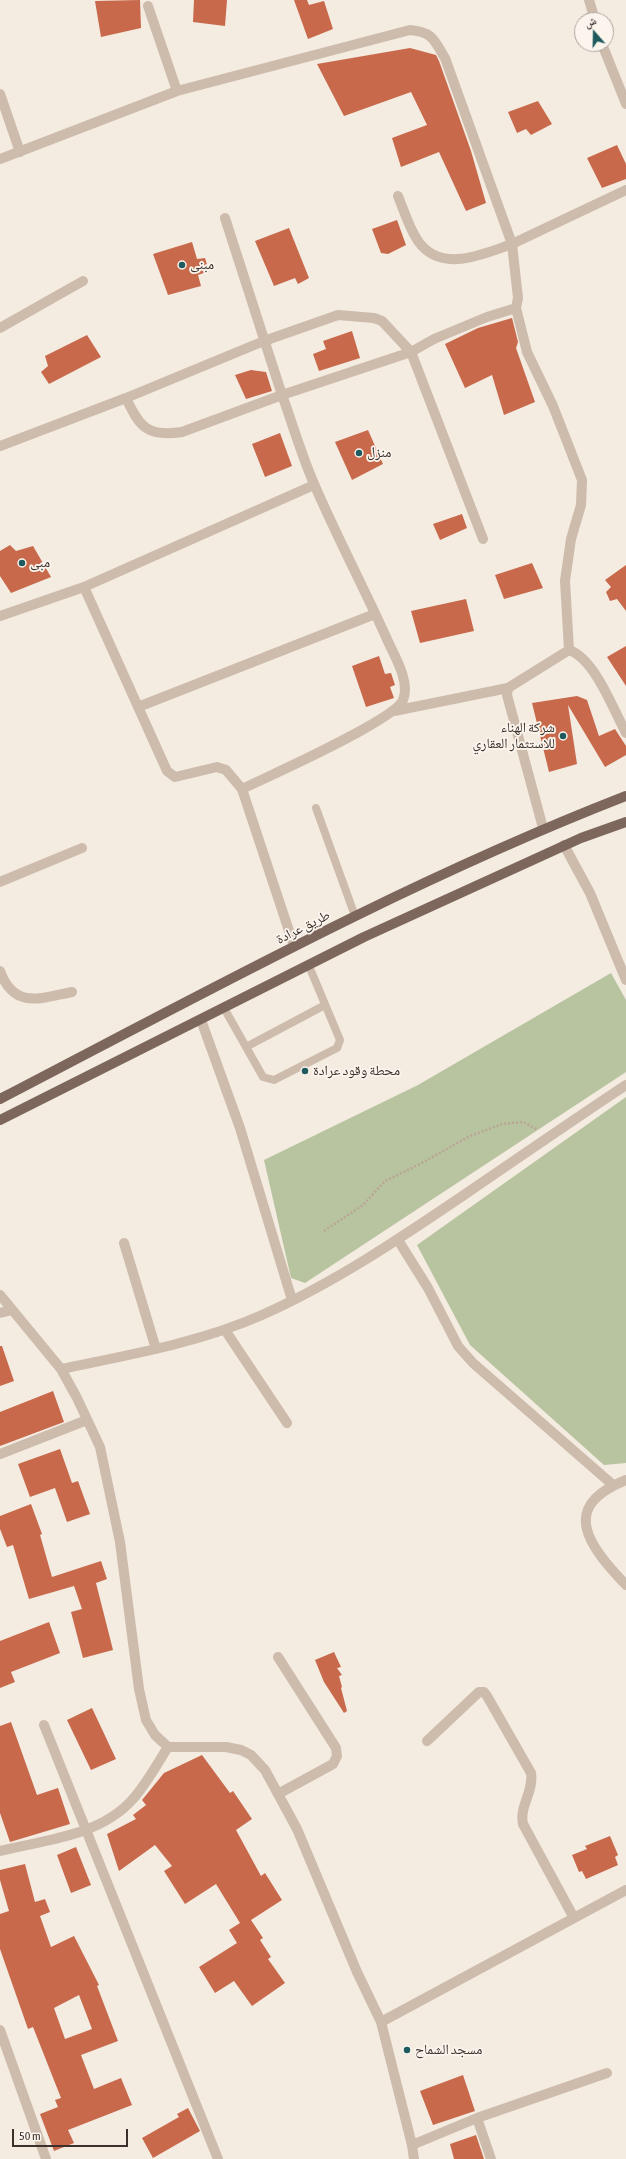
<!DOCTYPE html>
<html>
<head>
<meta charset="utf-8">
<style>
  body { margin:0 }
  #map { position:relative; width:626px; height:2159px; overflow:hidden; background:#f4ebe1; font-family:"Asap Condensed","Noto Naskh Arabic",sans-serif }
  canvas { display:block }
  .north { position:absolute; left:574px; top:12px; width:40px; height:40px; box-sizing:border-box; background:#fbf5ee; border:1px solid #aea6a0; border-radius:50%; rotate:340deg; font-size:11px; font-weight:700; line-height:16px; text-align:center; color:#3b302b }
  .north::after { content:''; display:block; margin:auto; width:14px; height:18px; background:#1f5a5e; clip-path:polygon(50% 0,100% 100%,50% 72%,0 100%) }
  .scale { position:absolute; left:12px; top:2129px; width:116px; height:18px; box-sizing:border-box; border:2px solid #3b302b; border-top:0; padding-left:5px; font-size:12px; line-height:14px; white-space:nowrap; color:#3b302b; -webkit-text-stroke:3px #fbf5ee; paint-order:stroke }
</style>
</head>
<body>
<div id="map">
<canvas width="626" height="2159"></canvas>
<div class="north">ش</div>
<div class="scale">50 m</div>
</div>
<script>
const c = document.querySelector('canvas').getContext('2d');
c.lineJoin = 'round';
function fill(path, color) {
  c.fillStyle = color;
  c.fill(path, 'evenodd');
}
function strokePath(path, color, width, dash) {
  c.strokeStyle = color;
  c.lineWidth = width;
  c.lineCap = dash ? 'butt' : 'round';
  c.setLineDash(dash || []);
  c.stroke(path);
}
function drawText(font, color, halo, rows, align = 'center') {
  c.font = font + ' "Asap Condensed","Noto Naskh Arabic",sans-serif';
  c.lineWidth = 3.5;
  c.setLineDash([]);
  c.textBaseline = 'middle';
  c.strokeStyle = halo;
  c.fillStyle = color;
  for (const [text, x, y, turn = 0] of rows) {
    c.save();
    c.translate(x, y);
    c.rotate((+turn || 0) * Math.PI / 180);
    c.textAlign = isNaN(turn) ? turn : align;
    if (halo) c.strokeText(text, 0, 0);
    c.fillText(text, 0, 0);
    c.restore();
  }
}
fill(new Path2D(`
  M611,973l15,27v72l-321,211 -14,-5 -27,-118 154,-75z
  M626,1097v366l-22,2 -134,-120 -53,-100z`), '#b8c4a0');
fill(new Path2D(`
  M140,0l1,28 -40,9 -6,-36z
  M194,0h33l-2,26 -32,-4z
  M294,0h13l2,5 15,-4 9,28 -25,10z
  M410,48l26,7 3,6 32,90 15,52 -20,8 -27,-59 -38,15 -9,-29 35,-13 -16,-33 -67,24 -27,-52z
  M538,101l14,23 -21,11 -5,-6 -9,4 -9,-21z
  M617,145l9,19v15l-24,9 -15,-30z
  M397,220l9,25 -18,9 -7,-1 -9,-24z
  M289,228l20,50 -11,6 -3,-6 -21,8 -19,-45z
  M192,242l5,17 8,-1 4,13 -11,4 3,11 -33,9 -15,-41z
  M512,318l6,24 -2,6 19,54 -31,13 -12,-40 -27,13 -20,-44 33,-16z
  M352,331l8,27 -41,13 -6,-17 13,-5 -3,-8z
  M87,335l14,22 -52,27 -8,-12 7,-6 -3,-10z
  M251,370l15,2 6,19 -26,8 -11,-24z
  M368,430l15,34 -31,16 -17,-38z
  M280,433l12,33 -27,11 -13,-33z
  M462,514l5,14 -27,12 -7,-16z
  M10,545l6,6 17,-5 18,31 -40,16 -11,-17v-25z
  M532,563l11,25 -39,11 -9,-24z
  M626,565v46l-9,-12 -7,2 -4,-9 5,-5 -6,-7z
  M466,599l8,32 -54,12 -9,-32z
  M626,646v40l-19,-29z
  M379,656l6,18 6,-1 4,12 -5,2 4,11 -28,9 -14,-41z
  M577,696l10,4 12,36 16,-7 11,17v9l-21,12 -37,-62 9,59 -28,8 -17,-69z
  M0,1346h2l12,35 -14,5z
  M53,1391l11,31 -64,24v-34z
  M60,1449l12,34 6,-2 12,33 -23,8 -12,-34 -25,9 -12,-33z
  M31,1504l11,30 -2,1 12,42 49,-16 6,18 -11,4 17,67 -30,8 -12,-46 11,-3 -8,-23 -45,13 -16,-54 -6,2 -7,-18v-13z
  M49,1622l11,31 -49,19 4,10 -15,6v-47z
  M334,1652l7,15 -4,1 5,7 -3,1 3,11 -1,1 6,23 -3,2 -20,-31 -9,-22z
  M92,1708l24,51 -25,11 -24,-50z
  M11,1722l26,73 21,-7 12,36 -60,18 -10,-29v-87z
  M202,1755l28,38 3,-2 19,28 -16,11 25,46 4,-3 17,27 -31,20 12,18 -3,2 11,17 -3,2 17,24 -33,23 -18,-25 -19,12 -16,-26 38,-24 -8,-13 11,-7 -24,-39 -31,20 -21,-33 8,-5 -17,-21 -36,26 -12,-37 29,-15 -3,-4 13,-10 -4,-5 22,-27z
  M610,1836l8,19 -3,2 3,8 -32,14 -4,-8 -3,1 -7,-17 15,-6 -2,-3z
  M76,1847l15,38 -20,8 -14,-38z
  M25,1864l10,38 10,-3 5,13 -10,4 11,31 23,-11 25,49 -2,1 21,55 -37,14 13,34 27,-11 11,27 -64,25 6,13 -20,8 -14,-37 18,-7 -3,-7 6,-2 -28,-71 -5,2 -28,-80v-35l9,-3 -9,-31v-10zM79,1995l13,34 -27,10 -11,-31z
  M463,2075l12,36 -42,14 -13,-34z
  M188,2108l12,23 -47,27 -11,-20 37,-21 -2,-3z
  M476,2135l8,24h-30l-4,-15z`), '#c8694b');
strokePath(new Path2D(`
  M324,1231l39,-26 22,-24 35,-17 50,-28 32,-12 21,-2 15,8`), '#b9a596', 2.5, [2, 2]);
strokePath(new Path2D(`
  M316,808l39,108
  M224,1008l39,69 11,3 63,-32 3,-8 -31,-74
  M246,1047l79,-42`), '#cdbbac', 8);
strokePath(new Path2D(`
  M589,0l6,20
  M148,6l29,85
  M602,44l24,60
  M0,94l20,58
  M0,159l177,-68 233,-61c23,2 24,10 35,28l67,186c-29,10 -71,30 -94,-3 -9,-13 -14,-30 -20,-45
  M225,218l57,177 129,-43 23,-13 53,-22 29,-9 2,-10 -6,-54 114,-54
  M516,308l11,44 26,54 29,74 -1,25 -10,34 -6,42 4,69 -61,38 -1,7 36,133
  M0,328l83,-47
  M126,398l138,-57 74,-26 36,3 8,3 29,31 72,187
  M0,446l126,-48c14,30 22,39 56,34l100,-37c11,30 20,62 33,91 22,51 48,100 71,151 7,17 25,44 17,63 -8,20 -134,76 -161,89
  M84,587l83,184 8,6 42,-10 9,3 16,19 52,157
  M0,616l84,-29 230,-102
  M569,650c26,9 44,59 57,83
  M138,707l237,-93
  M394,711l114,-23
  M564,845l26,48 36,87
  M0,882l82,-34
  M0,971c14,39 41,27 72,21
  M201,1020l39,108 52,172
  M398,1240l30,48 30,58 15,17 140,122
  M124,1243l32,106
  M0,1295l61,74 16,29 23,49 20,95 19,147 7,31 9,15 13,12h58l15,3 10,5 14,15 32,59 60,143 24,50 31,123 2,14
  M0,1313l12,-3
  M225,1330l62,93
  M61,1369c67,-14 138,-26 201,-54 72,-32 137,-76 202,-120 54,-37 108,-74 162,-110
  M0,1454l87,-34
  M626,1480c-68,27 -37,66 0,105
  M44,1725l174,434
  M427,1741l52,-49h5l3,4 44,77c3,19 -12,33 -8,51l51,94
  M278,1794l55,-30 4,-8 -1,-8 -58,-91
  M0,1851c44,-11 100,-15 132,-51 14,-15 25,-36 36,-53
  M381,2022l245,-132
  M0,2030l46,129
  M477,2118l14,41
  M412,2145l65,-27 130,-45`), '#cdbbac', 10);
strokePath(new Path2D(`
  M0,1099c206,-107 410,-219 626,-303
  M0,1120l364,-183 217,-99 45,-16`), '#7d675c', 10);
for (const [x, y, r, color] of [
  [182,265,4,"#1f5a5e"],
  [359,453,4,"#1f5a5e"],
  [22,563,4,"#1f5a5e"],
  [563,736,4,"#1f5a5e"],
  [305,1071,4,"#1f5a5e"],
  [407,2050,4,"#1f5a5e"]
]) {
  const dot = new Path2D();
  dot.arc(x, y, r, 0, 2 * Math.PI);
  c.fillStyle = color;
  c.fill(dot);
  strokePath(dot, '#fbf5ee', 1.5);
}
drawText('14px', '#3b302b', '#fbf5ee', [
  ["مبنى",190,265],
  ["منزل",367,453],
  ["مبى",30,563],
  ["شركة الهناء",555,728,"right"],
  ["للاستثمار العقاري",555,744,"right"],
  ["محطة وقود عرادة",313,1071],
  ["مسجد الشماح",415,2050]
], 'left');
drawText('14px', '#3b302b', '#fbf5ee', [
  ["طريق عرادة",303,927,-27]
]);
</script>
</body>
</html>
